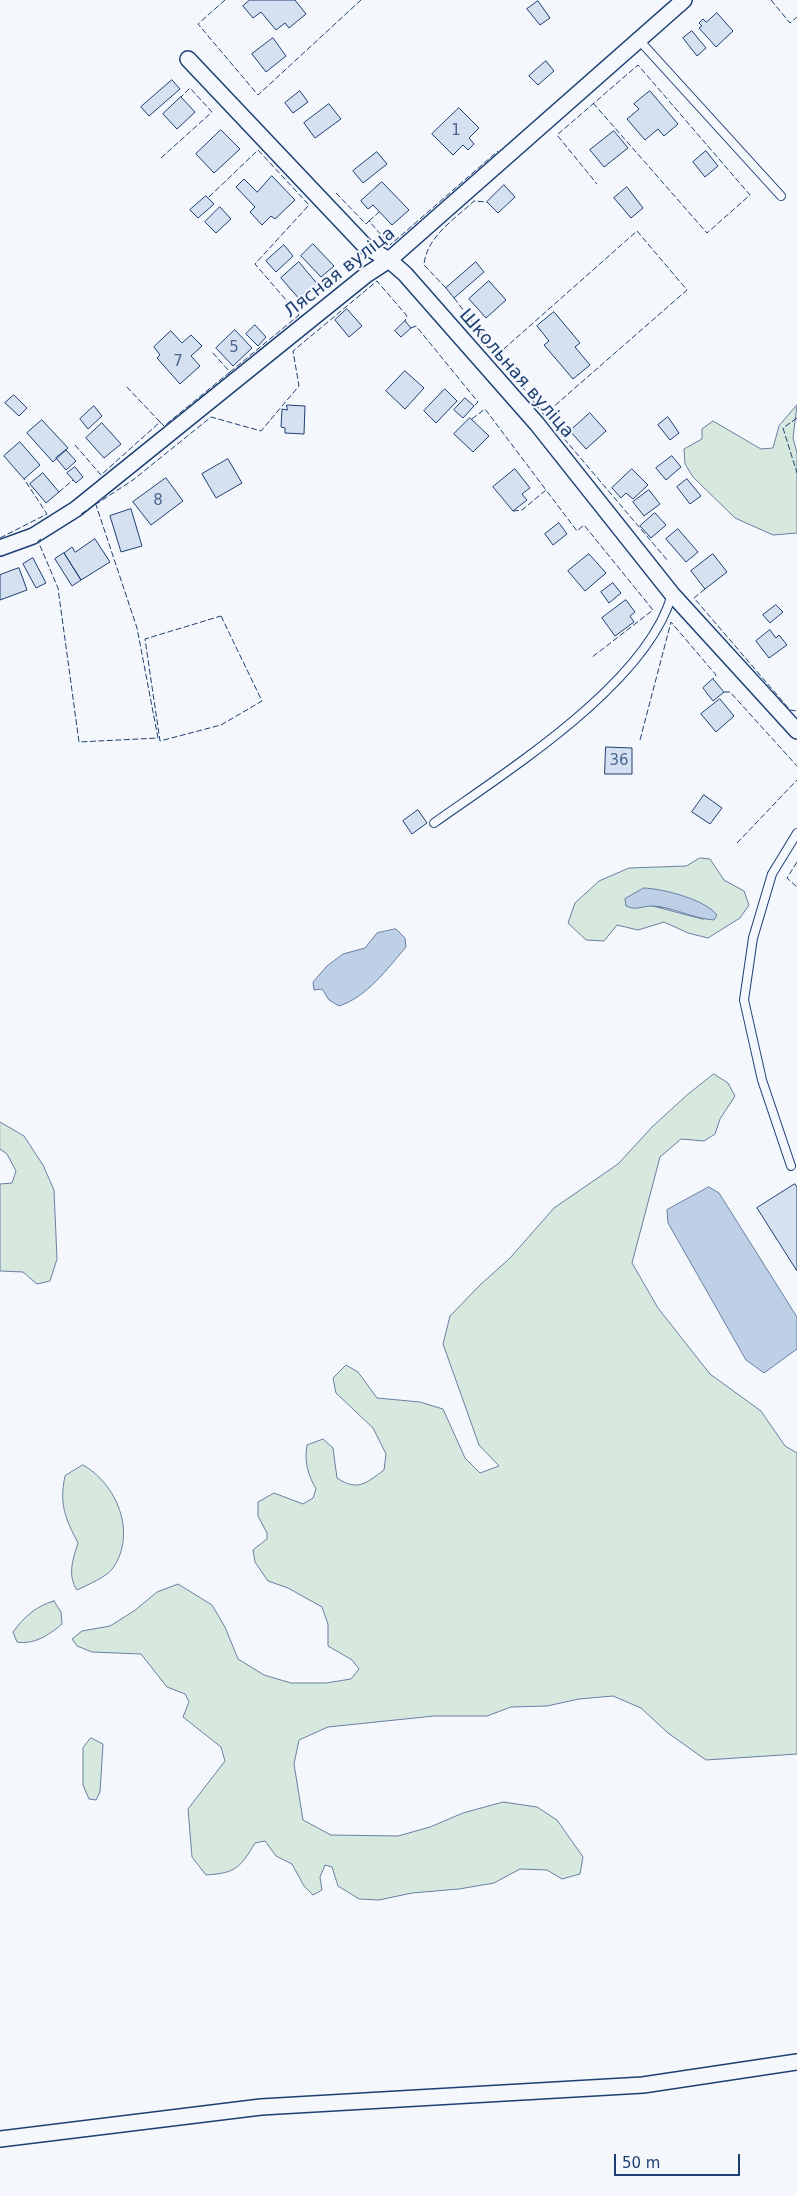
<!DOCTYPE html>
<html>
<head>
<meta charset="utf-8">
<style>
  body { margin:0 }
  #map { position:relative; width:797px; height:2196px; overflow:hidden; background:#f4f7fb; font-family:"DejaVu Sans",sans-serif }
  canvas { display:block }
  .scale { position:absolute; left:614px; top:2154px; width:126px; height:22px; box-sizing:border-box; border:2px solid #1d3f73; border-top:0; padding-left:6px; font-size:15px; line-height:18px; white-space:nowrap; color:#1d3f73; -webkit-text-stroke:4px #f4f7fb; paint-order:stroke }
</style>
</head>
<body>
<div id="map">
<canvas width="797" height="2196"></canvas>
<div class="scale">50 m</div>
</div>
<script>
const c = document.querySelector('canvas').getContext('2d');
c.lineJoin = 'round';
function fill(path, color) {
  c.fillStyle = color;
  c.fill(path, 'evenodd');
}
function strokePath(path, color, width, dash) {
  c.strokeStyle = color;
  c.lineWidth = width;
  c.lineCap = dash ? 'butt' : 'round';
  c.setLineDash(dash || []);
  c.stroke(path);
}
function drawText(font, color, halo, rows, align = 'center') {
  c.font = font + ' "DejaVu Sans",sans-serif';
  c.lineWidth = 4;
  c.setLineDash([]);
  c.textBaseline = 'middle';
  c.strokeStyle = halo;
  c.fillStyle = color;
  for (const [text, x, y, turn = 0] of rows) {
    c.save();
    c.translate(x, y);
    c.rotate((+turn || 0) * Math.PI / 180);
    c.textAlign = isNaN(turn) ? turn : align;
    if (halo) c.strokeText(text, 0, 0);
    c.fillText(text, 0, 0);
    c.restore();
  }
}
const green = new Path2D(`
  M797,405l-4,33 4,15v80l-24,2 -38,-17 -42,-41 -8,-13 -1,-15 18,-10v-10l11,-8 48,28 12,-1 6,-22z
  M700,858l10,1 14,21 20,11 5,14 -9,13 -32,20 -20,-5 -24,-11 -26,8 -21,-5 -13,16 -18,-1 -18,-17 7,-20 24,-22 30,-13 57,-2zM653,906l64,9 -14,4z
  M714,1074l14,9 7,13 -15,23 -5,15 -11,7 -23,-2 -21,18 -28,106 26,45 52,66 51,37 24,35 12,7v301l-91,6 -38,-27 -27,-25 -28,-12 -34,3 -32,7 -36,1 -24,9h-53l-106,11 -29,13 -5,24 9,56 28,15 67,1 32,-9 33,-14 40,-11 34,5 20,13 26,37 -3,17 -18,5 -15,-9 -27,-1 -26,14 -35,6 -47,4 -33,7 -20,-1 -21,-13 -6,-19 -7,-2 -5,12 2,13 -9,5 -9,-9 -12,-22 -16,-8 -11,-15 -10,2c-15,25 -19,30 -49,32l-14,-18 -4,-48 37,-48 -4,-14 -38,-30 6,-15 -4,-8 -18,-7 -26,-33 -49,-2 -15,-6 -5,-7 10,-8 28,-5 24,-15 23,-19 21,-8 34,21 13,22 13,32 26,16 27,8h35l25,-4 8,-10 -7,-9 -24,-14v-22l-6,-17 -34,-19 -20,-7 -13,-19 -2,-12 14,-11v-6l-9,-17v-14l16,-9 29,11 10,-6 3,-9c-8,-14 -12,-28 -9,-44l16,-6 10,9 4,30c21,14 29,5 47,-8l2,-16 -13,-26 -37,-35 -3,-15 13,-13 12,7 19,26 43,4 23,7 22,49 15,15 19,-7 -20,-21 -36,-101 7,-28 30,-31 30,-27 44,-50 64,-44 34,-37 35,-32z
  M0,1122l24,14 19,29 11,25 3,69 -7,22 -13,3 -14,-12 -23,-1v-87l12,-1 4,-12 -9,-17 -7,-5z
  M83,1465c34,19 54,68 30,103 -6,9 -26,17 -36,22 -10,-15 -4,-31 1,-47 -13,-25 -19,-39 -13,-67z
  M54,1601l7,11 1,12c-13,11 -28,21 -45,18l-4,-10c11,-15 23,-26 41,-31z
  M91,1738l12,6 -3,48 -4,8 -7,-1 -6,-14v-37z`);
fill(green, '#d7e8df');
strokePath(green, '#687fa3', 1);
const water = new Path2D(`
  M644,888c20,1 60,11 73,27l-3,5c-20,-1 -44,-14 -62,-14 -11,0 -15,5 -26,0l-1,-7z
  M396,929l9,9 1,9c-19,22 -39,50 -67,59l-10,-6 -7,-11 -8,1 -1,-8 14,-16 16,-12 22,-6 12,-15z
  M709,1187l10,6 78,124v32l-33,24 -18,-13 -78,-137 -1,-13z`);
fill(water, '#bed0e5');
strokePath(water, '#687fa3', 1);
const building = new Path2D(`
  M250,0h45l11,14 -17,14 -4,-5 -9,7 -15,-18 -8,6 -10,-12z
  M538,1l12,17 -10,7 -13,-16z
  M717,13l16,18 -17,16 -17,-19 3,-2 -3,-3 4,-4 3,3z
  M692,31l14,17 -9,8 -14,-18z
  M273,38l13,18 -20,16 -14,-18z
  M546,61l8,10 -16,14 -9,-9z
  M172,80l8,9 -31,27 -8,-9z
  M300,91l8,11 -15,11 -8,-10z
  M650,91l28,33 -14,12 -6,-7 -13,11 -18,-21 12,-10 -5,-5z
  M181,97l14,15 -18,17 -14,-15z
  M329,104l12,15 -26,19 -11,-15z
  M459,108l20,20 -10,10 5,6 -6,6 -5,-5 -10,10 -21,-21z
  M221,130l19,19 -26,24 -18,-19z
  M614,131l14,17 -24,19 -14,-17z
  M706,151l12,15 -13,11 -12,-15z
  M377,152l10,12 -24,19 -10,-12z
  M272,176l23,24 -20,19 -4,-3 -9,9 -12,-13 5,-5 -19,-20 8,-8 13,13z
  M382,182l27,28 -17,15 -19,-20 -5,4 -7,-8z
  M504,185l11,12 -17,16 -11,-11z
  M627,187l16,21 -12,10 -17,-20z
  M206,196l8,8 -16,14 -8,-8z
  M220,207l11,12 -15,14 -11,-11z
  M313,244l21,22 -13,11 -20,-21z
  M284,245l9,11 -17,16 -10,-11z
  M299,262l20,24 -18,15 -20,-23z
  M476,262l8,10 -30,26 -8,-10z
  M489,281l17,19 -20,18 -17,-19z
  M347,309l15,17 -13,11 -14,-17z
  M554,312l26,31 -5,4 15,18 -17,14 -29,-34 5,-4 -12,-15z
  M405,321l6,7 -10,9 -6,-6z
  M255,325l11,12 -8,9 -12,-12z
  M235,330l17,18 -19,18 -17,-18z
  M171,331l11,12 9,-8 11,11 -11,10 9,10 -20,18 -23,-26 3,-3 -6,-8z
  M405,371l19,17 -19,21 -19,-18z
  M445,389l12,12 -21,22 -12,-12z
  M14,395l13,13 -8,8 -14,-13z
  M465,398l9,8 -11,12 -9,-8z
  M287,405l18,1 -1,28 -19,-1v-5l-4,-1 1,-18 5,1z
  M94,406l8,10 -14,13 -8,-10z
  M590,413l16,18 -20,18 -16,-18z
  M668,417l11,16 -9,7 -12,-15z
  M470,418l19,18 -16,16 -19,-18z
  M42,420l26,28 -15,14 -26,-29z
  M102,423l19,21 -17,14 -18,-20z
  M20,442l20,23 -16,14 -20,-23z
  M66,450l10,11 -10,9 -10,-12z
  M672,456l9,11 -15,13 -10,-12z
  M228,459l14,24 -26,15 -14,-24z
  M75,467l8,10 -7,6 -9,-10z
  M515,469l15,19 -8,6 5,6 -14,11 -20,-24z
  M632,469l16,16 -15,14 -7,-6 -5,5 -9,-10z
  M43,473l16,19 -13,11 -16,-19z
  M166,478l17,23 -32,24 -18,-23z
  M687,479l14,17 -11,8 -13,-17z
  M649,490l11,14 -16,12 -11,-14z
  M131,509l11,37 -21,6 -11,-36z
  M655,513l11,12 -15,13 -11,-12z
  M559,523l8,11 -14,11 -8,-11z
  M678,529l20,23 -12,10 -20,-23z
  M95,539l15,23 -29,18 -17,-27 8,-6 3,5z
  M64,553l17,27 -9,6 -17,-27z
  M589,554l17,19 -21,18 -17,-20z
  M713,554l14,18 -22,17 -14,-18z
  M33,558l13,25 -10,5 -13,-24z
  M19,568l8,22 -27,10v-25z
  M613,583l8,10 -12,10 -8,-11z
  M626,600l9,12 -5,4 4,6 -19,14 -13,-18z
  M776,605l7,7 -13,11 -7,-8z
  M770,630l6,8 3,-3 8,10 -18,13 -13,-17z
  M713,679l11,13 -11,9 -10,-13z
  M720,699l14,17 -18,16 -15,-18z
  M606,747l26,1v26h-27z
  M704,795l18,13 -12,16 -18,-12z
  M418,810l9,13 -15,11 -9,-13z
  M795,1184l2,3v84l-40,-63z`);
fill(building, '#d5e0f0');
strokePath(building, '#1d3f73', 1);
const service = new Path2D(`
  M639,40l142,156
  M434,823c73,-52 214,-140 238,-229
  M791,1166l-29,-86 -18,-80 9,-62 19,-64 25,-41`);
const minor = new Path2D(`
  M188,59l177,187 24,14 16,14 132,150 135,170 125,137
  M0,548l33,-12 43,-27 290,-234 23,-15 295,-260
  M0,2139l261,-32 382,-22 154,-23`);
strokePath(service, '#1d3f73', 10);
strokePath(minor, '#1d3f73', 18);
strokePath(service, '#f4f7fb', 8);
strokePath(minor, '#f4f7fb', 15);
strokePath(new Path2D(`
  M225,0l-27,24 60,71 103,-95
  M771,0l19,23 7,-6
  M593,103l114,130 43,-38 -112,-130 -81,70 40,49
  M161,158l51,-46 -22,-24 -9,9
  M336,193l30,31 3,-3 21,24 108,-94
  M209,197l49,-47 51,55 -54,59 44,51 -69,57 -18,-20
  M369,221l10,-9
  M446,288l-22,-23c2,-28 31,-46 50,-64l13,1
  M454,298l90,117 124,146
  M411,328l5,-2 62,76 -4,4
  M497,355l140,-124 50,59 -143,125
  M797,418l-14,10 14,45
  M472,419l13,-10 61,81
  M160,422l4,4 66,-54
  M75,445l26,30 59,-53 -35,-37
  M59,492l14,-12
  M513,511l9,-1 24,-20 31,41 7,-6 69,85 -62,48
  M81,514l52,-34 78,-63 50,14 38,-45 -6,-35 84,-70 30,35 -2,5
  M0,538l47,-24 -23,-35
  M41,539l-3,2 20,47 21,154 79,-4 -21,-110 -41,-123
  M705,589l-11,9 96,112 7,1
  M221,616l41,85 -41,24 -61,16 -15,-102z
  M724,692h6l67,74
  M640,740l31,-118 45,53 -3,4
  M737,843l60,-63
  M797,862l-10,16 10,9`), '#1d3f73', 1, [6, 2.5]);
drawText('15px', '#4b6792', null, [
  ["1",456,131],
  ["5",234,348],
  ["7",178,362],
  ["8",158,501],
  ["36",619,761]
]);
drawText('18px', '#1d3f73', '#f4f7fb', [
  ["Лясная вуліца",340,273,-38],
  ["Школьная вуліца",516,374,49]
]);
</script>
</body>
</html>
